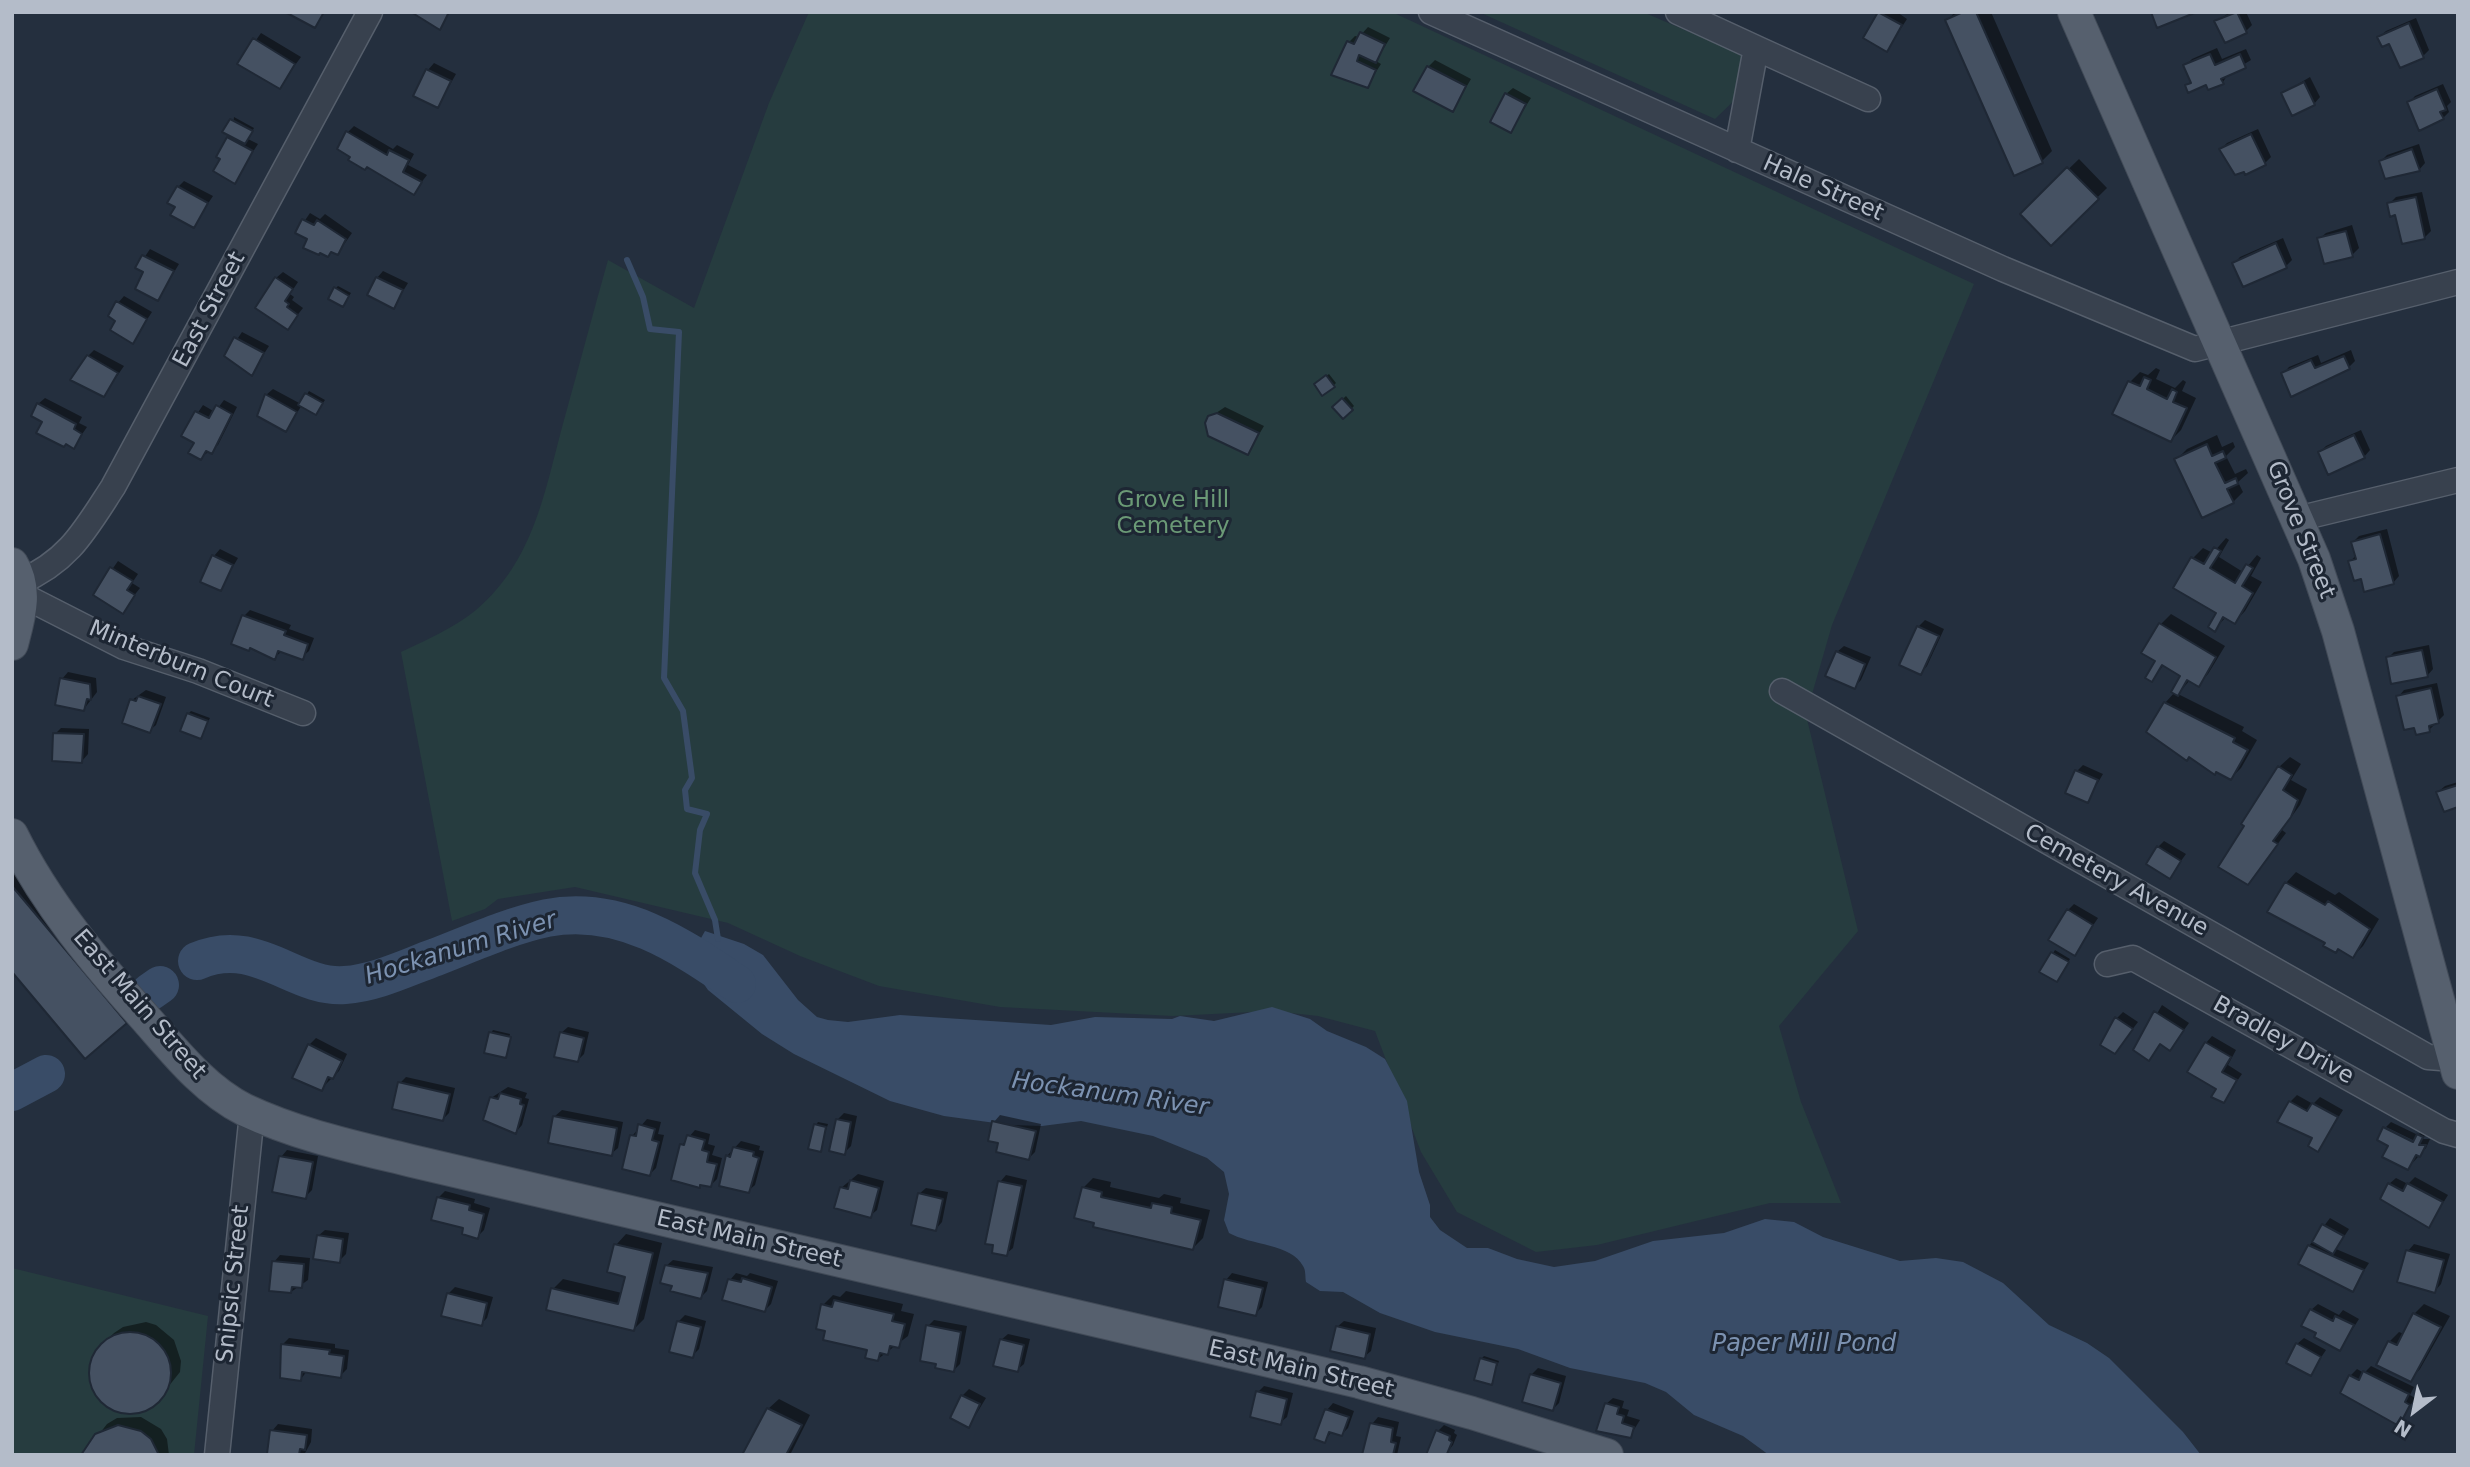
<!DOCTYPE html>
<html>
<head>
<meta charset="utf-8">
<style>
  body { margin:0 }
  #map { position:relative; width:2470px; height:1467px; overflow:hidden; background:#242f3e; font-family:"DejaVu Sans",sans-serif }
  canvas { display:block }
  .frame { position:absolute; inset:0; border:14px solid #b4bcc9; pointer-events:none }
  .north { position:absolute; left:2379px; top:1376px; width:70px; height:70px; -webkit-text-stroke:5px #1d2633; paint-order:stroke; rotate:212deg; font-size:19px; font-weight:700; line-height:28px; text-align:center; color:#b4bcc9 }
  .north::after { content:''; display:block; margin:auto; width:24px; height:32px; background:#b4bcc9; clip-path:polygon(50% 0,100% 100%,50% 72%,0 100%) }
</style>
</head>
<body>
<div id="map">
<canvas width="2470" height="1467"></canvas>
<div class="frame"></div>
<div class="north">N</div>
</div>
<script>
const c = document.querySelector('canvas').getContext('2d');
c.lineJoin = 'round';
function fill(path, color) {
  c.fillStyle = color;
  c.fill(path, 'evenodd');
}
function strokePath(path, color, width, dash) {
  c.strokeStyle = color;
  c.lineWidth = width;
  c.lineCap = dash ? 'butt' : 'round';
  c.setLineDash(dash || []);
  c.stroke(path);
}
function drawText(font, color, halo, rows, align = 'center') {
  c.font = font + ' "DejaVu Sans",sans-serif';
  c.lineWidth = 6;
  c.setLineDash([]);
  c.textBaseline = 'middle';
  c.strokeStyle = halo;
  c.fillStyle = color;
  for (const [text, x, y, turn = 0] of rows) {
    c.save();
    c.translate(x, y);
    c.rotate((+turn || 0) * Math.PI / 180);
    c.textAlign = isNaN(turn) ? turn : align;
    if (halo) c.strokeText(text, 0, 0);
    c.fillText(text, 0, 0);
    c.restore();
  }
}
fill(new Path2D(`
  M809,12h583l582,272 -142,341 -26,90 52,216 -79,95 22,76 40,101h-71l-173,42 -61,7 -79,-40 -36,-60 -46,-121 -57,-15 -45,-5 -100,5 -173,-9 -121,-21 -79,-30 -72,-33 -153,-36 -77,12 -13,10 -33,12 -51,-269c25,-12 53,-24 75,-42 59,-50 69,-121 88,-190 15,-54 29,-107 44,-160l86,48 75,-205z
  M1479,12h164l104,45 -3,34 -29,28z
  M12,1268l196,48 -14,139h-182z`), '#263c3f');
fill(new Path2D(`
  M705,931l39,13 19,11 35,45 19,17 11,3 20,2 52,-7 151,10 44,-8 77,2 8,-3 34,5 58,-14 38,12 17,12 39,16 19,12 22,42 12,71 11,33v12l10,13 27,18h21l29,11 37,8 41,-6 58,-20 71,-8 41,-14 29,3 29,15 77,24 36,-3 27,4 40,21 46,42 38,18 22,15 74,74 18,23h-432l-26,-19 -49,-21 -28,-23 -21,-9 -75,-15 -52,-19 -83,-17 -55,-19 -37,-21 -23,-1 -14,-9c-1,-5 0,-12 -3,-16 -11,-22 -53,-21 -74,-33l-5,-13 5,-26 -5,-22 -17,-14 -54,-22 -72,-15 -39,5 -32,-1 -66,-9 -54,-15 -96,-47 -32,-20 -54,-44 -14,-20 2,-23z`), '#394c67');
fill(new Path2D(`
  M1880,12h17l10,7 -20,31 -22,-12z
  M1955,12h36l61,139 -10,10 -95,-140z
  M2230,12h16l6,13 -6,6 -30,-9z
  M2416,18l13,32 -6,6 -44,-19 7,-6z
  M1368,27l22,11 -14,23 5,3 -14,22 -18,-44 6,-6 4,1z
  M261,33l40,24 -22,30 -39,-24z
  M2217,48l5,11 24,-10 5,11 -23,14 -5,8 -36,4 5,-5 -7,-15 7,-7z
  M1435,60l36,19 -18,31 -25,-43z
  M434,63l22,11 -18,32 -10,-36z
  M2310,77l10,20 -6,7 -31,-11z
  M2443,84l8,18 -4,4 2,6 -6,6 -34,-15 6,-7z
  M1513,88l18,10 -21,33 -4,-37z
  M234,117l20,11 -6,11 10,5 -24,37 -15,-25 13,-21z
  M354,126l39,23 4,-4 17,9 -6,11 19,10 -13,17 -46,-27 -20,-33z
  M2258,129l13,28 -6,6h-38l-6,-14 6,-6z
  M2419,144l6,19 -6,7 -38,-9 6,-6z
  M2079,159l28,29 -56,55 -29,-29z
  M184,181l29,15 -20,30 -16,-20 1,-19z
  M2422,192l9,39 -6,6 -36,-33 7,-7z
  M310,213l10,6 5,-5 27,19 -14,20 -41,-21z
  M2352,225l7,23 -7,7 -33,-16 7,-6z
  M2283,238l9,22 -6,6 -52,-2 6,-7z
  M150,249l29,15 -21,35 -12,-28 -8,-4z
  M383,271l25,12 -14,23 -17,-28z
  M283,272l15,10 -8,12 4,3 -2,3 11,8 -15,19 -12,-49z
  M338,286l13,7 -8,12 -7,-17z
  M124,296l28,16 -19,29 -15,-21v-17z
  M242,332l27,14 -18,28 -25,-18z
  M94,350l30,16 -20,29 -16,-39z
  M2351,350l4,11 -7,7 -65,6 6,-7 29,-12 3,8z
  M2156,368l4,2 -4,9 19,9 8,-8 3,2 -4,9 14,7 -15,32 -10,10 -41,-58 10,-10 8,3z
  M1329,374l7,9 -3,3 -15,-4z
  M273,389l28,15 8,-13 16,9 -9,13 -14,-8 -16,25 -20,-35z
  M1346,396l8,10 -11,11 -9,-10z
  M45,398l37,19 -3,6 8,4 -13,19 -30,-25 -6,-17z
  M224,400l13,7 -19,38 -18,13 -3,-15 -14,-8 20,-30 12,7z
  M1225,407l39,19 -16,27 -38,-36z
  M2361,430l9,20 -6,7 -44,-5 6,-6z
  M2217,435l5,12 11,-5 2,5 -9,9 9,18 11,-5 2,4 -10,9 5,10 -10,10 -56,-43 10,-10z
  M2387,529l12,47 -6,7 -31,-6 -12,-15 6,-7 -3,-13 6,-6z
  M2226,538l3,2 -10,17 24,15 14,-17 4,3 -10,18 11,6 -17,29 -10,11 -9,-5 -11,12 3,-17 -25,-54 10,-10 10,5z
  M220,549l18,9 -18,31 -6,-33z
  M118,561l20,13 -6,9 8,5 -18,23 -27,-17z
  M250,610l41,15 -2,4 25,9 -5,13 -7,6 -21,-5 -7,6 -13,-5 -17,-37z
  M2171,614l54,32 -17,28 -10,11 -8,-5 -12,14 66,33 -2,4 15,9 -16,28 -10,10 -65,-32 -4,-7 3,-36 10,-11 8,-16 -19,-11 -13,15 7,-19 3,-37z
  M1925,620l19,9 -17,37 -6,7 -3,-46z
  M2429,645l4,24 -6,7 -39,-18 6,-6z
  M1844,646l27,11 -10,23 -7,7 -17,-35z
  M68,672l28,6 1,14 -13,17 -22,-30z
  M2437,683l7,32 -15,15 -31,-33 6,-7z
  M146,690l20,7 -10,28 -7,6 -25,-9 8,-22z
  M191,711l19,7 -9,19 -13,-23z
  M61,728l28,1 -1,25 -6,7 -27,-27z
  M2290,757l11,7 -10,16 16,9 -7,16 -18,25 4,3 -38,50 31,-116z
  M2083,765l20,9 -16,27 -10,-30z
  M2458,782v23l-20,-13 7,-6z
  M2164,841l22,13 -16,22 -12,-29z
  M12,842l135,159 -62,55 -73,-86z
  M2296,872l39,23 4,-3 40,27 -16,27 -10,10 -83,-45 16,-28z
  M2074,904l24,14 -24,36 -6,-44z
  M2055,950l15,9 -13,21 -15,-9z
  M2162,1005l27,18 -19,26 -9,-6 -12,15 -13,-8z
  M2123,1012l15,10 -23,30 2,-34z
  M568,1027l21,5 -5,22 -6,6 -17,-27z
  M493,1030l17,4 -5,22 -14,-23z
  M2212,1036l24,14 -8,15 14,9 -19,27 -17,-58z
  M316,1038l31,16 -8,17 -18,18 -12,-44z
  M406,1077l49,11 -6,25 -6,6 -43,-36z
  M508,1087l19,6 -2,5 4,1 -7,26 -6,7 -25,-34z
  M2297,1095l16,9 7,-7 23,13 -25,40 -3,-12 -25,-36z
  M562,1110l61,12 -5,26 -7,6 -56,-38z
  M844,1113l13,3 -6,30 -7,7 -7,-33z
  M1000,1115l41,9 -6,28 -6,6 -29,-16 -6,-20z
  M647,1119l14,3 -3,12 6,1 -8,33 -6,6 -18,-38z
  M818,1122l10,2 -8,26 -4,-25z
  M2391,1122l27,13 7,-7 3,2 -5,9h7l-4,9 -18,20 13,-24 -35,-17z
  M695,1130l15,4 -2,10 7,2 -3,9 10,3 -5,21 -7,7 -8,-3 -3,3 -17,-41z
  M741,1141l19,5 -1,4 5,1 -9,34 -7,6 -21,-35z
  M287,1150l31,6 -6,34 -7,7 -24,-40z
  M858,1174l26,7 -7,29 -7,6 -29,-28z
  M1006,1175l21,5 -14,68 -7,6 -6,-72z
  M2415,1177l33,18 -19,31 -40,-42 7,-6 12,6z
  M1093,1178l18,4 -1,5 49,11 5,-4 17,4 -1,5 30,7 -7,28 -10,10 -110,-60z
  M926,1188l22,4 -6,30 -6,7 -17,-35z
  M445,1191l30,8 -1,4 16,5 -6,22 -7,7 -11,-10 -32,-8 5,-22z
  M2330,1218l19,11 -13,20 33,14 -17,26 -43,-43z
  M325,1230l24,3 -3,21 -7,7 -21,-25z
  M626,1234l36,9 -18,76 -10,10 -81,-40 10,-10 59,14 5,-18 -11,-30z
  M2414,1244l36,10 -9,30 -6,7 -27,-40z
  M280,1255l30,3 -2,22 -17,12 -17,-30z
  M673,1260l40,7 -6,24 -6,6 -27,-12 -8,-19z
  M736,1273l11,3 3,-3 28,8 -7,23 -6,6 -35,-30z
  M1232,1273l36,9 -6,25 -7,7 -29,-34z
  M455,1287l38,10 -6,21 -6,6 -33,-30z
  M846,1291l57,13 -2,7 13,3 -6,22 -30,23 -9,-10 -42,-19 -4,-25 10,-10 7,2z
  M2318,1304l21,11 4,-5 16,9 -19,30 -22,-16 -7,-23z
  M2424,1304l26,12 -30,53 -10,11 -21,-38 10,-10 5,2 10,-20z
  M685,1315l21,6 -7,28 -7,7 -13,-35z
  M934,1320l33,6 -7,38 -6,6 -26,-44z
  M1344,1321l32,7 -5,23 -7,6 -27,-30z
  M146,1322l10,3 18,15 7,21 -1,11 -24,30 -9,6 -22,4 -21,-10 -7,-8 -4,-10 -1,-20 11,-20 11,-11 9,-6z
  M1008,1334l22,5 -6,25 -7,6 -16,-30z
  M289,1338l46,6v4l14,2 -2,19 -7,7 -33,-5 -6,8 -18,-35z
  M2304,1338l22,12 -16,24 -13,-30z
  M1484,1356l15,5 -8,22 -10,-24z
  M2371,1366l43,21 -4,8 5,3 -16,26 -49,-48 7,-7 7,4z
  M1538,1368l28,8 -7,27 -6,6 -22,-34z
  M1264,1386l29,7 -6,24 -7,6 -22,-31z
  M969,1389l17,9 -17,28 -7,-30z
  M1613,1398l11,3 -2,7 7,2 -2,6 13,4 -10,16 -24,-32z
  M779,1399l31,16 -20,40h-46l24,-46z
  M1333,1403l21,8 -6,17 -6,6 -10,-3 -7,10 2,-31z
  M141,1417l20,12 6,10 2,16h-86l24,-31 10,-6z
  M1378,1417l21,5 -3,14 5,1 -4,18h-33l8,-31z
  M278,1424l34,5 -1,13 -7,13h-32v-24z
  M1444,1425l11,5 -1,3 3,2 -4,10 -8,10h-17l10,-24z`), '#0007');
strokePath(new Path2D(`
  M627,260l16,37 7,32 29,3 -15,346 19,33 9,67 -7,12 2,19 20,5 -7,16 -5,43 20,47 3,19`), '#394c67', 6);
strokePath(new Path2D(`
  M197,961c60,-26 97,28 148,24 31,-2 63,-18 91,-28 36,-14 73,-31 111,-39 73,-14 133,27 190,66
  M150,992l10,-7
  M12,1092l34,-18`), '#394c67', 38);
const building = new Path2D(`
  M285,12h39l-9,16z
  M411,12h38l-9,18z
  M1878,12l24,13 -15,27 -24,-14z
  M1963,12h13l67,151 -29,13 -69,-156z
  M2151,12h46l-40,16z
  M2237,12l10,21 -22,10 -11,-22z
  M2409,23l15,35 -24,10 -11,-24 -7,3 -5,-10z
  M1360,32l25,12 -9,19 -17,-8 -2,6 19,9 -8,18 -37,-13 16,-34 7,3z
  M253,38l42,26 -15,25 -43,-25z
  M2210,54l5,11 25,-11 6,14 -25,11 3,5 -16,6 -2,-5 -18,8 -3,-8 6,-2 -8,-18z
  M1427,66l39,20 -13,26 -40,-21z
  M426,69l25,12 -13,27 -25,-12z
  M2304,82l11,23 -23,11 -11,-23z
  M2437,89l9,21 -6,2 4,7 -25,12 -12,-29z
  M1505,93l21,11 -15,29 -21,-11z
  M230,119l23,12 -8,13 -23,-12z
  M346,131l41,24 2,-5 20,10 -6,12 19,10 -8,13 -47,-28 -2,3 -17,-10 2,-3 -13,-8z
  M2251,134l15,31 -21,10 -1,-3 -9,3 -16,-26z
  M227,137l26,14 -18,33 -22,-13 7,-12 -4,-2z
  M2412,149l8,22 -35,8 -6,-18z
  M2067,167l32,32 -48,47 -31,-32z
  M177,186l31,17 -14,25 -24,-13 5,-8 -8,-4z
  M2416,197l9,42 -23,5 -7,-29 -5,2 -3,-14z
  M302,219l12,6 3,-5 29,19 -8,16 -7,-3 -3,5 -8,-4 -1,2 -16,-7 4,-9 -12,-6z
  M2346,231l7,26 -29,7 -7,-26z
  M2276,243l11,25 -44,19 -11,-24z
  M142,255l32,16 -16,30 -23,-12 8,-17 -8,-4z
  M275,277l18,12 -8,12 4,3 -2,3 11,8 -10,15 -33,-22z
  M376,277l27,13 -9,19 -27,-14z
  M334,287l15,9 -6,11 -15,-8z
  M116,301l31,18 -14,25 -23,-14 5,-9 -7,-5z
  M234,337l30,16 -12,23 -28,-20z
  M87,355l31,18 -14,24 -34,-17z
  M2344,356l6,13 -59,28 -10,-24 30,-13 4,8z
  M1326,375l9,12 -13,9 -8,-12z
  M2144,377l7,3 -4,9 20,10 5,-10 5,3 -4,10 14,6 -16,34 -59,-28 16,-33 12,5z
  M305,393l18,10 -7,12 -18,-10z
  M265,394l32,18 -11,20 -29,-16z
  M1342,398l11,12 -10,9 -11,-12z
  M37,403l39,21 -2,5 8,5 -8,15 -8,-5 -2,3 -28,-14 6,-11 -11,-6z
  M216,405l16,9 -20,40 -6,-3 -5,9 -13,-7 6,-10 -13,-7 14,-25 14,7z
  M1217,413l42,20 -11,22 -40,-19 -3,-13 3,-7z
  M2354,435l11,23 -37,17 -10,-23z
  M2207,444l5,12 11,-5 3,7 -11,5 10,20 11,-5 2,6 -11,5 7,14 -32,15 -28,-59z
  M2380,534l14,50 -30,8 -3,-13 -7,2 -6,-20 8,-2 -5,-17z
  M2214,547l7,4 -11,17 25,15 11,-19 7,4 -11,18 11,7 -18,31 -12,-7 -8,15 -7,-5 8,-14 -43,-25 18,-31 13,7z
  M212,555l21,10 -12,26 -21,-9z
  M110,567l23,14 -6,9 8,5 -12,19 -30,-19z
  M242,615l44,16 -2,4 24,9 -5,16 -25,-9 -3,9 -25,-12 -1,3 -18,-7z
  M2159,623l57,34 -17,30 -12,-7 -9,16 -7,-4 9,-16 -18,-11 -10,17 -7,-4 10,-17 -14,-8z
  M1917,626l22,10 -18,39 -22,-10z
  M2422,650l6,27 -37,7 -5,-27z
  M1836,651l29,13 -10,25 -30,-13z
  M60,678l30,6 1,16 -4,-1 -3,12 -29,-6z
  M2431,688l8,35 -10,3 1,6 -14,3 -2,-7 -10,2 -8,-34z
  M138,696l23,8 -11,29 -28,-10 8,-24 6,2z
  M2164,702l71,36 -2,4 15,8 -17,30 -15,-8 -1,3 -26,-18 -2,4 -41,-29z
  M187,713l21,8 -7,18 -21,-8z
  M53,733l31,1 -2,29 -30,-2z
  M2278,766l14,9 -9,15 15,10 -7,17 -18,24 5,3 -30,41 -30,-18 26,-41 -3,-2z
  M2075,770l23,10 -10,23 -23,-10z
  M2458,785v22l-14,5 -8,-20z
  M2157,846l24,15 -11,18 -24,-15z
  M2285,882l40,23 3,-4 42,28 -17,29 -15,-9 -2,4 -13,-7 2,-3 -58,-31z
  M12,886l115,137 -42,36 -73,-87z
  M2067,909l26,16 -18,31 -27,-16z
  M2051,952l18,10 -12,20 -18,-10z
  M2154,1011l30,19 -14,21 -10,-7 -11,17 -16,-11z
  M2115,1017l18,12 -18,25 -15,-9z
  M489,1032l22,5 -5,21 -22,-5z
  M560,1032l24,6 -6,24 -24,-5z
  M2205,1042l26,15 -9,15 15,8 -13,23 -13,-6 5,-8 -29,-17z
  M308,1044l34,17 -9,18 -5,-2 -6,14 -30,-13z
  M398,1082l52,12 -7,27 -51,-12z
  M500,1093l21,6 -1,5 4,1 -8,29 -33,-14 7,-23 8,2z
  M2289,1101l18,10 5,-8 26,14 -20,35 -10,-6 4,-8 -35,-16z
  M553,1116l64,12 -5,28 -64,-13z
  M836,1119l15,3 -6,33 -16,-4z
  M992,1121l44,10 -7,29 -33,-8 2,-9 -10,-2z
  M638,1124l17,5 -3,11 7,2 -9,34 -28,-7 8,-34 6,1z
  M814,1124l12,3 -5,25 -13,-3z
  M2383,1127l30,15 4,-8 6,3 -4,8h7l-6,12 -4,-2 -8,15 -26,-13 6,-11 -11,-6z
  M687,1135l18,5 -3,10 7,2 -2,10 10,2 -6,23 -11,-2v3l-29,-8 9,-36 4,1z
  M733,1147l21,5 -1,4 6,2 -10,35 -30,-7 7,-31 4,2z
  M279,1156l34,6 -7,37 -34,-7z
  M850,1180l29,8 -8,30 -37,-10 6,-21 8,2z
  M998,1181l24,5 -15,70 -15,-3 1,-8 -8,-1z
  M2388,1183l15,8 4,-8 36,19 -14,26 -49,-29z
  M1082,1187l20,5 -1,5 50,11 1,-5 20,4 -1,6 30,7 -8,30 -100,-23 1,-4 -20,-5z
  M918,1193l25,6 -7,32 -25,-6z
  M437,1197l33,8 -1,5 15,4 -6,25 -16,-5 1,-6 -32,-8z
  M2322,1224l22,12 -11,18 -21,-12z
  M317,1235l26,4 -3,24 -27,-4z
  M614,1244l39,9 -19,78 -88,-21 5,-22 67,16 7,-27 -18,-5z
  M2308,1245l56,25 -11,22 -55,-28z
  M2406,1250l38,10 -9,33 -38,-11z
  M272,1261l32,3 -2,24 -10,-1 -1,6 -22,-2z
  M665,1265l43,8 -7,26 -31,-8 2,-5 -12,-3z
  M742,1278l30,9 -7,25 -43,-12 6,-21 13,3z
  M1224,1279l39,9 -7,28 -38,-9z
  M447,1293l40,10 -5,23 -41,-10z
  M834,1300l60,14 -2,7 13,3 -6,24 -9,-2 -2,9 -8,-2 -2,8 -13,-3 2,-8 -44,-10 2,-9 -9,-2 5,-25 11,3z
  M2310,1309l23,12 2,-5 19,9 -14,26 -26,-14 2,-4 -15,-7z
  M2413,1313l28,14 -30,55 -35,-17 12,-24 9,4z
  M677,1321l24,6 -8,31 -24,-6z
  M926,1325l35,7 -7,40 -19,-4 1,-4 -16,-3z
  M1336,1326l34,8 -5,25 -35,-8z
  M89 1373a41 41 0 1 1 82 0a41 41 0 1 1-82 0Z
  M1000,1339l24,6 -6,27 -25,-6z
  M2296,1343l25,14 -10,19 -25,-13z
  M281,1344l49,6 -1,4 15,2 -3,22 -39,-6 -1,9 -21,-3z
  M1480,1358l17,5 -5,22 -18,-5z
  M2363,1371l46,23 -4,8 5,3 -11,21 -59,-33 9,-18 10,5z
  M1530,1374l31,9 -8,28 -31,-9z
  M1256,1391l31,8 -6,26 -31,-8z
  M961,1395l19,9 -11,24 -19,-10z
  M1605,1403l14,4 -2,7 7,2 -2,7 12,4 -3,11 -35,-7z
  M767,1408l35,17 -16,30h-44z
  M1325,1409l24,8 -7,19 -13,-4 -4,11 -11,-4z
  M1370,1423l23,5 -2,14 5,1 -3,12h-31z
  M118,1425l23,6 10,8 8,16h-78l14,-21z
  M270,1430l37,5 -2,15 -5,-1 -1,6 -32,-1z
  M1436,1430l14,6 -1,4 3,2 -5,12 -21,1z`);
fill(building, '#455162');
strokePath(building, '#1f2835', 2);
const minor = new Path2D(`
  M1431,12l572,257 192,80 263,-67
  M1678,12l78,36 -19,102
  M1756,48l112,51
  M2297,519l161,-39
  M20,582c49,-21 65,-52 93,-95l257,-475
  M22,595l102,52 74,24 105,42
  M1782,691l646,366 26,2
  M2107,964l26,-6 311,173 14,4
  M217,1455l35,-342`);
const major = new Path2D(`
  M2074,12l240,547 24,72 120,442
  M12,564c16,26 7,53 0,80
  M12,835c34,69 84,128 135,185 28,32 58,70 98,90 53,25 110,37 167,51l947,221 113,31 135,42`);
strokePath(minor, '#565f6c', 27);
strokePath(major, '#414a57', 34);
strokePath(minor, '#38414e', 24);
strokePath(major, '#56606e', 32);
drawText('23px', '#b4bcc9', '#1d2633', [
  ["Hale Street",1823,189,24],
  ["East Street",210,310,-62],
  ["Grove Street",2300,530,68],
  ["Minterburn Court",181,665,22],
  ["Cemetery Avenue",2116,881,29],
  ["East Main Street",139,1005,49],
  ["Bradley Drive",2283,1041,29],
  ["East Main Street",749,1240,13],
  ["Snipsic Street",234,1284,-84],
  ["East Main Street",1301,1370,13]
]);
drawText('23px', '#6b9a76', '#1d2633', [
  ["Grove Hill",1173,501],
  ["Cemetery",1173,527]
]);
drawText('italic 24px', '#7c92b1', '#1d2633', [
  ["Hockanum River",461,949,-17],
  ["Hockanum River",1110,1095,8],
  ["Paper Mill Pond",1804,1345]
]);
</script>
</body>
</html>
